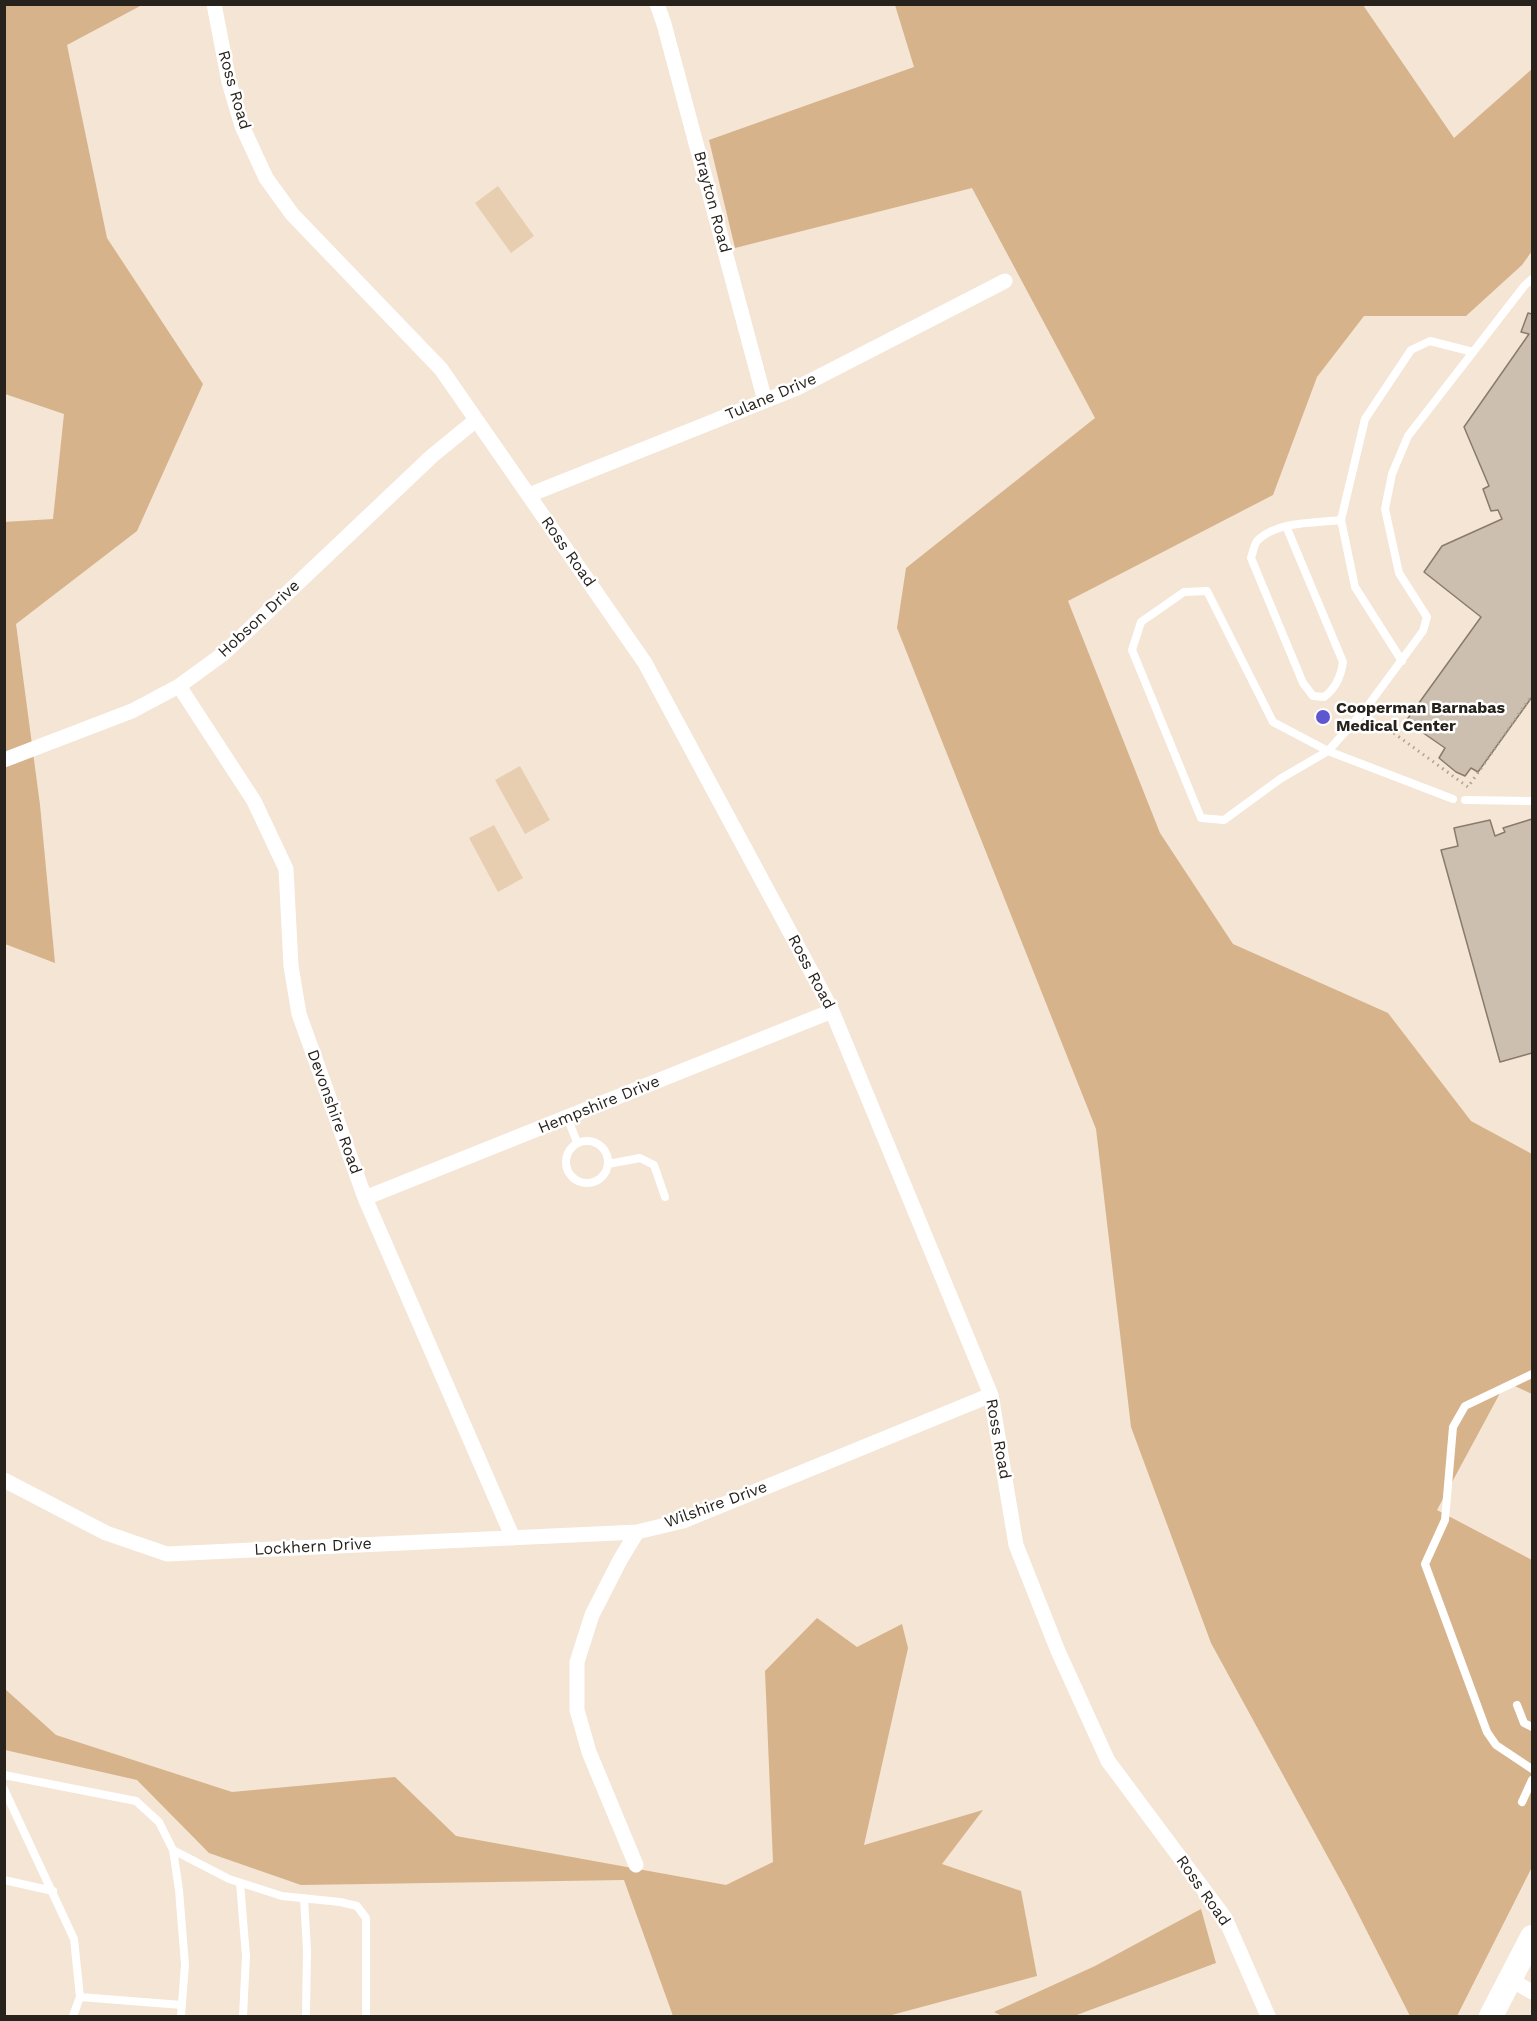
<!DOCTYPE html>
<html>
<head>
<meta charset="utf-8">
<style>
  body { margin:0 }
  #map { position:relative; width:1537px; height:2021px; overflow:hidden; background:#f4e5d5; font-family:"Work Sans",sans-serif }
  canvas { display:block }
  .frame { position:absolute; inset:0; border:6px solid #27221c; pointer-events:none }
</style>
</head>
<body>
<div id="map">
<canvas width="1537" height="2021"></canvas>
<div class="frame"></div>
</div>
<script>
const c = document.querySelector('canvas').getContext('2d');
c.lineJoin = 'round';
function fill(path, color) {
  c.fillStyle = color;
  c.fill(path, 'evenodd');
}
function strokePath(path, color, width, dash) {
  c.strokeStyle = color;
  c.lineWidth = width;
  c.lineCap = dash ? 'butt' : 'round';
  c.setLineDash(dash || []);
  c.stroke(path);
}
function drawText(font, color, halo, rows, align = 'center') {
  c.font = font + ' "Work Sans",sans-serif';
  c.lineWidth = 5;
  c.setLineDash([]);
  c.textBaseline = 'middle';
  c.strokeStyle = halo;
  c.fillStyle = color;
  for (const [text, x, y, turn = 0] of rows) {
    c.save();
    c.translate(x, y);
    c.rotate((+turn || 0) * Math.PI / 180);
    c.textAlign = isNaN(turn) ? turn : align;
    if (halo) c.strokeText(text, 0, 0);
    c.fillText(text, 0, 0);
    c.restore();
  }
}
fill(new Path2D(`
  M498,186l36,50 -23,17 -36,-50z
  M520,766l30,54 -25,14 -30,-54z
  M494,825l29,53 -25,14 -29,-54z`), '#e8ceb1');
fill(new Path2D(`
  M5,5h137l-75,40 40,193 96,146 -66,147 -121,93 24,181 15,158 -50,-19 -1,-422 49,-3 11,-105 -59,-20z
  M895,5h468l91,133 78,-69v182l-10,14 -56,51h-102l-47,61 -44,118 -205,106 92,232 73,111 155,69 83,108 61,33v240l-26,-12 -69,128 95,50v307l-75,149h-47l-63,-124 -136,-249 -80,-216 -35,-298 -199,-501 9,-60 189,-150 -123,-230 -237,60 -26,-108 205,-73z
  M817,1618l40,29 45,-23 6,24 -44,197 119,-35 -41,54 79,27 16,85 -149,40h-215l-49,-136 -323,5 -92,-32 -72,-73 -132,-30v-61l51,46 176,57 163,-15 61,59 270,49 47,-23 -8,-191z
  M1201,1909l15,54 -142,53h-72l-8,-4 101,-46z`), '#d6b38a');
const building = new Path2D(`
  M1528,313l4,1v383l-54,75 -7,-4 -6,8 -9,-4 -17,-14 6,-10 -39,-27 75,-104 -57,-45 18,-26 60,-27 -4,-9 -7,1 -8,-22 6,-3 -25,-59 65,-93 -8,-2z
  M1532,819v234l-32,9 -59,-212 17,-4 -4,-18 36,-8 5,16 10,-4 -2,-4z`);
fill(building, '#cdbfaf');
strokePath(building, '#887b6d', 1.5);
strokePath(new Path2D(`
  M1384,726l84,61 64,-92`), '#ada295', 3, [1.5, 4.5]);
strokePath(new Path2D(`
  M1286,526l57,136c-2,14 -8,27 -19,35l-11,-1 -10,-13 -52,-125c2,-6 3,-14 7,-18 20,-19 57,-17 83,-20
  M1402,661l-47,-74 -14,-67 24,-101 46,-69 19,-9 43,11
  M1453,799l-125,-48 -55,-29 -66,-131 -23,1 -43,30 -9,28 69,168 23,2 56,-41 48,-28 36,-40 59,-80 4,-14 -28,-44 -14,-64 7,-35 16,-38 117,-151 7,-6
  M1465,800l67,1
  M567,1117l10,25
  M566 1162a21 21 0 1 1 42 0a21 21 0 1 1-42 0Z
  M608,1164l32,-6 14,7 11,32
  M1532,1374l-67,32 -12,21 -8,93 -20,44 62,168 9,13 36,24
  M1517,1705l7,18 8,4
  M4,1775l132,26 23,21 14,28 56,29 53,17 58,6 17,4 9,12v98
  M4,1789l70,150 6,58 -7,19
  M1522,1802l10,-22
  M173,1850l6,40 6,75 -4,51
  M4,1880l49,11
  M240,1883l6,73 -3,60
  M304,1898l3,52 -1,66
  M80,1997l102,8`), '#fff', 8);
strokePath(new Path2D(`
  M214,4l15,78 13,44 24,52 26,36 149,155 204,294 174,323 13,25 159,384 25,150 42,106 50,110 117,157 43,98
  M657,4l7,20 101,377
  M529,495l268,-107 208,-107
  M179,686l75,115 32,68 5,97 8,48 66,184 148,340
  M4,760l128,-49 47,-25 44,-32 209,-198 44,-36
  M365,1198l467,-187
  M4,1480l102,53 61,21 470,-22
  M636,1865l-47,-113 -12,-42v-48l15,-47 28,-55 17,-28 46,-11 308,-126
  M1511,1980l21,12`), '#fff', 15);
strokePath(new Path2D(`
  M1491,2016l41,-79`), '#fff', 24);
for (const [x, y, r, color] of [
  [1323,717,8,"#5f57d0"]
]) {
  const dot = new Path2D();
  dot.arc(x, y, r, 0, 2 * Math.PI);
  c.fillStyle = color;
  c.fill(dot);
  strokePath(dot, '#fff', 2);
}
drawText('16px', '#27221c', '#fff', [
  ["Ross Road",234,90,74],
  ["Brayton Road",712,202,75],
  ["Tulane Drive",771,397,-23],
  ["Ross Road",568,552,55],
  ["Hobson Drive",259,619,-43],
  ["Ross Road",811,972,62],
  ["Hempshire Drive",599,1105,-22],
  ["Devonshire Road",334,1112,70],
  ["Ross Road",998,1439,80],
  ["Wilshire Drive",716,1505,-20],
  ["Lockhern Drive",313,1547,-3],
  ["Ross Road",1203,1891,55]
]);
drawText('bold 16px', '#27221c', '#fff', [
  ["Cooperman Barnabas",1336,708],
  ["Medical Center",1336,726]
], 'left');
</script>
</body>
</html>
